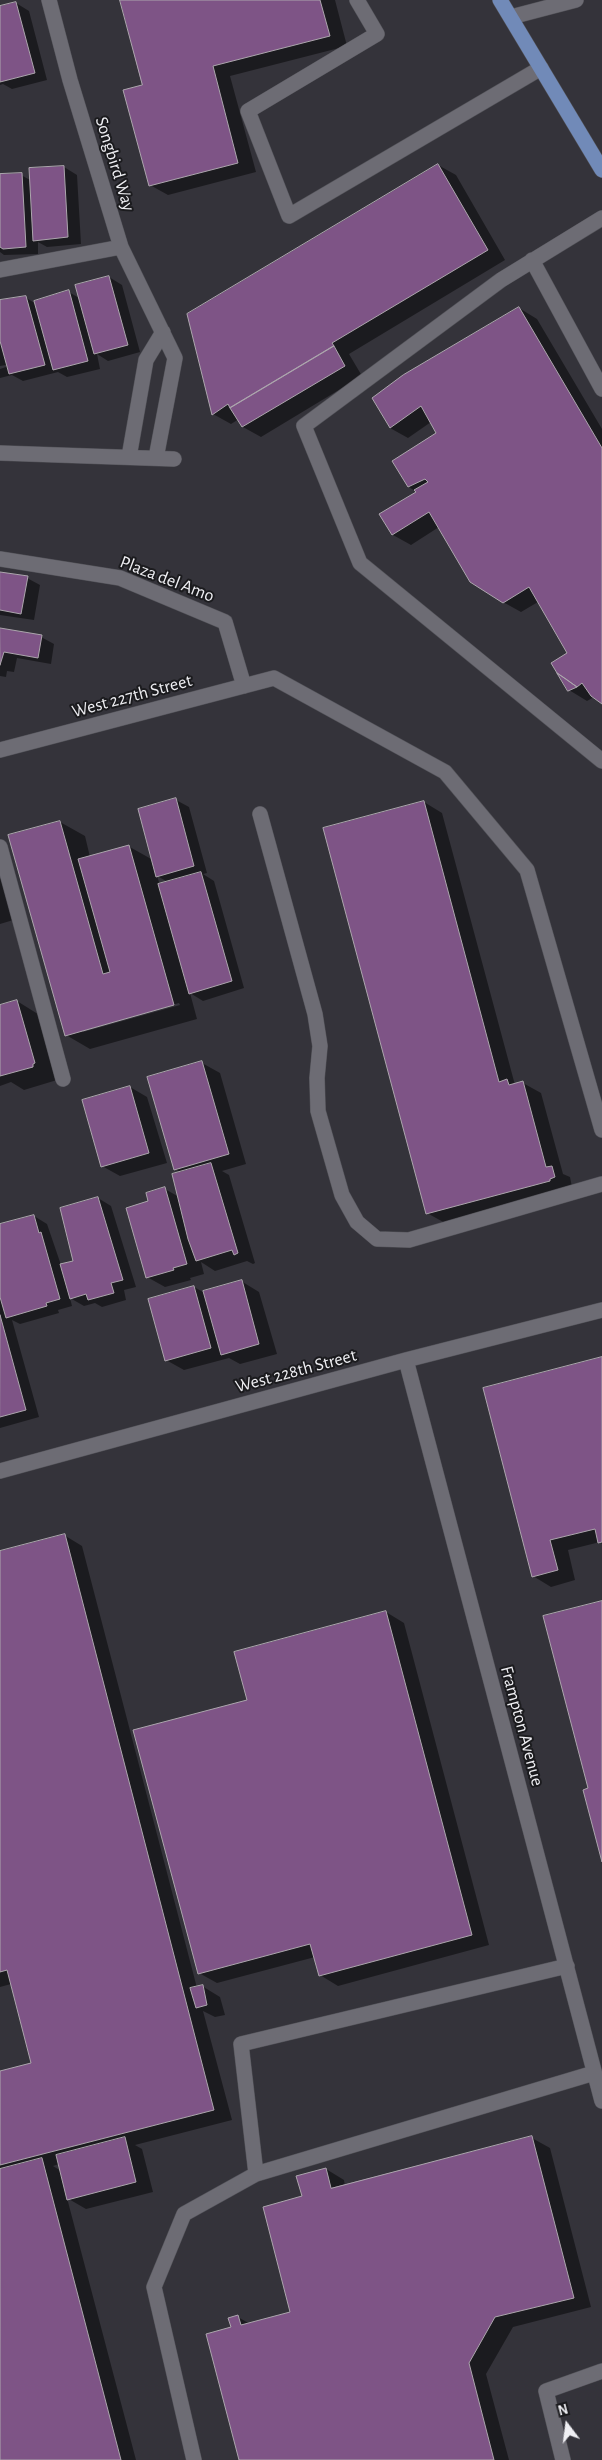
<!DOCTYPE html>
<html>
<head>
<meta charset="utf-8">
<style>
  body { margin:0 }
  #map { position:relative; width:602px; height:2460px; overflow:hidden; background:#34333a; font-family:"Alegreya Sans",sans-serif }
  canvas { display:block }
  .north { position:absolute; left:542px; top:2400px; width:50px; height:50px; -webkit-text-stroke:4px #1b1b1e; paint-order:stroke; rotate:345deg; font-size:14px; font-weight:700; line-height:20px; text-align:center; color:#efeff3 }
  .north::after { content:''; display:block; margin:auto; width:18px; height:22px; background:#efeff3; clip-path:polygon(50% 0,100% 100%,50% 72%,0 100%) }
</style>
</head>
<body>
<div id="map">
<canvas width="602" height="2460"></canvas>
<div class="north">N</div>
</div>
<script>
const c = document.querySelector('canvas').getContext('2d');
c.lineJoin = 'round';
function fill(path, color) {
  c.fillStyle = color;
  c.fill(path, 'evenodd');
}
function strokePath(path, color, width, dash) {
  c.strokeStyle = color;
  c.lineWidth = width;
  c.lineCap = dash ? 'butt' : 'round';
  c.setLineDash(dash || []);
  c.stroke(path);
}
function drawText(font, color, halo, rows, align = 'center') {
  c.font = font + ' "Alegreya Sans",sans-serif';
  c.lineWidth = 4;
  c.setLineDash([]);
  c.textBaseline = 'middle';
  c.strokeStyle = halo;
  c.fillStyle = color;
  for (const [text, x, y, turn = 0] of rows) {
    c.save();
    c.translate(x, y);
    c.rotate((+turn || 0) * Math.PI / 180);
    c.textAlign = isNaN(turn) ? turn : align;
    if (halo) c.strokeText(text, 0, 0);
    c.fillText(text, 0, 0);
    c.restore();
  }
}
fill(new Path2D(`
  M121,0h214l12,46 -117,30 26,96 -88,23 -18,-10 -7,-99z
  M16,3l13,8 18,69 -35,9 -9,-5 -3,1v-77z
  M438,165l18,10 49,85 -156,94 13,22 -101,61 -18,-10 -4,-8 -8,5 -18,-10z
  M64,167l13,8 4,69 -34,3 -9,-5v12l-34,1 -4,-3v-76l21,-1 9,5v-11z
  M109,277l13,8 18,67 -32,9 -11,-7 3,15 -33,8 -9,-5 -35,9 -11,-6 -12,3v-9l6,-2v-2l-6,1v-65l25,-4 11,7 33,-12 10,6z
  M519,308l18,11 65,110v274l-8,-6 -7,4 -18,-11 -16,-27 15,-9 -30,-52 -17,10 -18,-10 -64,-75 -28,18 -18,-10 25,-42 -9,-6 -16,-25 45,-29 -7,-11 -23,16 -18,-10z
  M0,573l27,5 13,7 -6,35 -34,-5z
  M0,629l41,8 13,7 -3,20 -34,-6 -3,14 -7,-1 -1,6 -6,-1z
  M176,800l13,7 18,66 -4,1 11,7 30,107 -41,13 -13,-8 7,26 -107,30 -24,-14 -6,-213 25,14 5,21 38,-11 25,14zM157,876l11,6 -8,3zM179,1003l1,2 -97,27v-3z
  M424,802l18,11 73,272 8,-2 18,10 22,81 7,3 2,10 -127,36 -18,-10z
  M0,856l20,62 -20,6z
  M17,1001l24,15 16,64 -33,10 -13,-8 -11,4v-80z
  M202,1063l18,10 26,91 -24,7 7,4 26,88 -2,1 -6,-3 -32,10 -14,-9 3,12 -14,4 1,2 -26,7 -18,-10 2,-75 16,-13 14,8 3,-24 -7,-4z
  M130,1087l17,10 20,66 -47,13 -18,-10z
  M98,1198l13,8 25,81 -12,3 2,10 -24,7 -7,-4 -11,3 -14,-8 2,8 -14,4 1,3 -39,11 -8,-4 27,97 -39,11v-203l34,-9 13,8 14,41 13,-4z
  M241,1281l18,11 18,62 -37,10 -11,-6 -45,12 -18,-10 28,-73 9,5z
  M602,1358v186l-2,-2 -32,8 7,30 -24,7 -18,-11z
  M64,1535l18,11 115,442 5,-2 18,11 5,18 -10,2 -12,-6 29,109 -97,25 7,4 11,43 -67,17 -19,-11 69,262h-136v-388l32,-8 -21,-80 -11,3v-435zM59,2164l2,7 -8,-5z
  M386,1612l18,11 85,322 -151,41 -18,-11 -5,-18 -98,26 -18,-10 49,-272z
  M532,2138l18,10 41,159 -78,20 -27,47 23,86h-269l-8,-132 6,-11 12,7 41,-11 12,-116 23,-28 18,11 1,6z`), '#0007');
const building = new Path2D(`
  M120,0h200l10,36 -117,30 25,97 -89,23 -26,-96 19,-5z
  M16,2l19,71 -35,9v-76z
  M438,164l50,86 -156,93 2,3 -104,62 -2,-4 -16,11 -25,-101z
  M64,166l4,71 -35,4 -4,-73z
  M22,173l4,74 -23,2 -3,-2v-73z
  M109,276l19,69 -34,9 -19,-69z
  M69,290l19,71 -35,9 -19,-69z
  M26,296l19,69 -36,9 -9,-33v-41z
  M519,307l83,141v256l-11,-8 -9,-13 -5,4 -20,-14 -6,-10 16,-10 -38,-66 -26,16 -33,-21 -41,-70 -37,23 -13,-21 37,-22 -2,-2 14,-8 -3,-3 -17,8 -16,-26 44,-28 -15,-27 -31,22 -18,-30 31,-23z
  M334,346l11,20 -103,61 -12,-19z
  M0,572l28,4 -7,38 -21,-4z
  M0,628l42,7 -4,23 -34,-6 -4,13z
  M557,673l9,6 11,8 -9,4z
  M176,798l18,68 -38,11 -18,-68z
  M424,801l75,281 8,-3 2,6 14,-4 23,86 6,-1 3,11 -5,2v2l-124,33 -103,-386z
  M60,821l43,153 7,-2 -32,-113 51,-14 45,160 -109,31 -57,-201z
  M201,872l31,109 -43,13 -31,-110z
  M17,1000l18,63 -2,1v3l-33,9v-71z
  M202,1061l27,93 -55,16 -27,-93z
  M130,1086l19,67 -48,14 -19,-67z
  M211,1163l27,90 -4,2 -2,-5 -36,11 -8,-22 -16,-65z
  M165,1187l22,77 -14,4 1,2 -28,8 -20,-70 22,-7 -2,-8z
  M98,1197l25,83 -12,3 3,10 -26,7 -2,-6 -16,5 -10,-35 13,-3 -13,-53z
  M34,1215l5,18 2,-1 19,67 -14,4 1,3 -41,12 -6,-21v-73z
  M242,1280l17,64 -38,11 -18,-64z
  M194,1286l17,62 -46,13 -17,-62z
  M0,1315l26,95 -26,7z
  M602,1357v185l-4,1 -3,-14 -45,11 8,30 -26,7 -49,-189z
  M65,1534l149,576 -214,55v-94l31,-8 -24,-93 -7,2v-421z
  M602,1601v261l-19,-72 5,-2 -45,-172z
  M386,1611l86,324 -153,41 -9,-32 -112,30 -65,-244 114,-30 -13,-48z
  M203,1985l4,20 -11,3 -6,-20z
  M532,2136l42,162 -79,19 -26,46 25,97h-255l-33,-126 25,-7 -3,-9 10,-3 3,10 49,-13 -27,-105 39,-11 -6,-20 30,-8 5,20z
  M125,2137l11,45 -69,18 -11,-45z
  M42,2158l79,302h-121v-291z`);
fill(building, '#7e5486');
strokePath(building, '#aca6ad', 1);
const minor = new Path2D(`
  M49,0l21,80 51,167 54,111 -19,100
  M357,0l20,34 -129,77 41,105 252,-148
  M511,17l65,-17
  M602,218l-101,62 -197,146 56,137 242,198
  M532,260l70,129
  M0,270l121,-23
  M0,453l174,6
  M129,457l17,-97 17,-28
  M0,559l120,19 105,44 19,64
  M0,750l274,-72 171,94 82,98 75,260
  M260,814l55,200 5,32 -3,32 1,33 24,84 15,27 20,17 32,1 193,-56
  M0,847l63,232
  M406,1360l196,741
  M0,1471l406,-111 196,-50
  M256,2174l-15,-130 326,-78
  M194,2460l-40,-173 30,-73 72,-40 338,-101
  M563,2460l-17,-69 56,-20`);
const major = new Path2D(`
  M500,0l102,170`);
strokePath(minor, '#525258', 16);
strokePath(major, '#525258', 16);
strokePath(minor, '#6d6c74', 15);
strokePath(major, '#718ab8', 15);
drawText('18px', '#efeff3', '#1b1b1e', [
  ["Songbird Way",115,164,73],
  ["Plaza del Amo",167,579,21],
  ["West 227th Street",132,696,-15],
  ["West 228th Street",296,1371,-15],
  ["Frampton Avenue",522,1726,75]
]);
</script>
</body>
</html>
